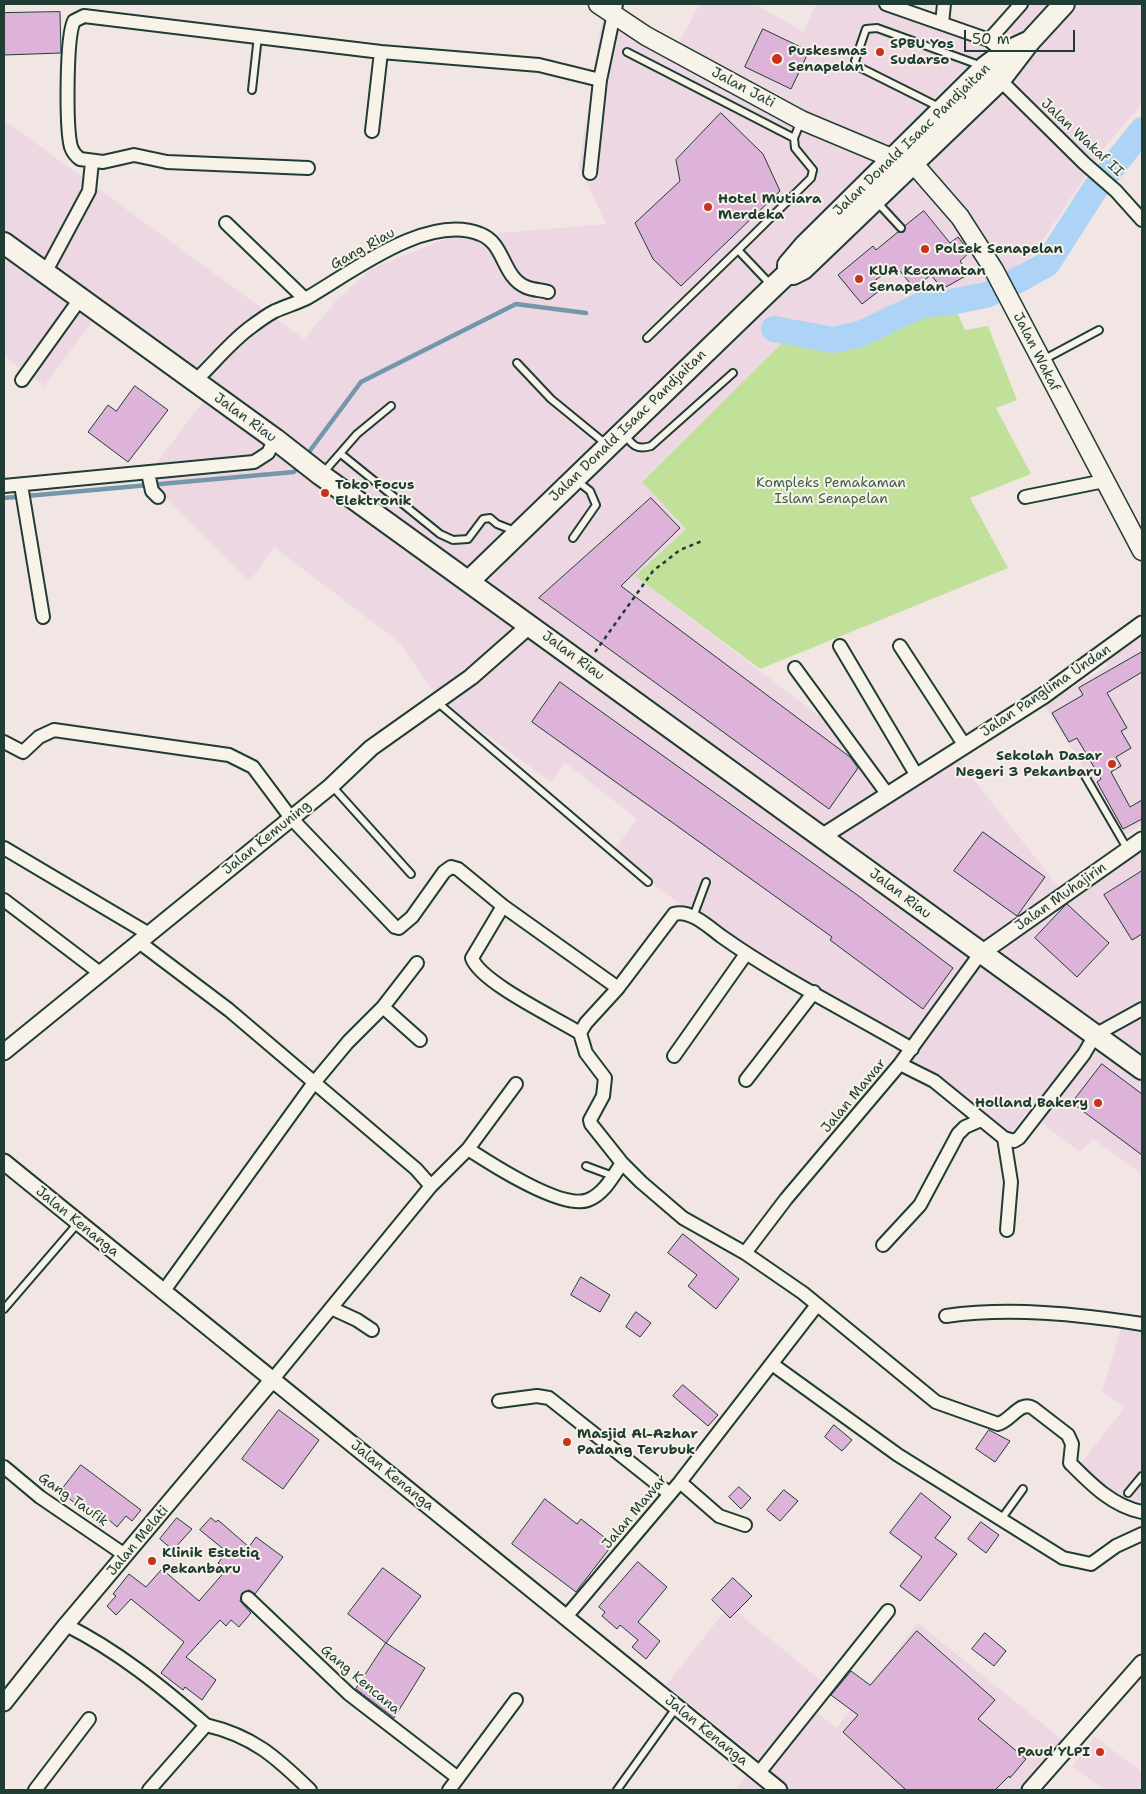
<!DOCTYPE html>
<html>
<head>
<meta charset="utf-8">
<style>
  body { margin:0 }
  #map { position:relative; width:1146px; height:1794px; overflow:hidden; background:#f2e6e5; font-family:"Shantell Sans",sans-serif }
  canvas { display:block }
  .frame { position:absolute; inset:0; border:5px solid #1f3d34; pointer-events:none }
  .scale { position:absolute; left:964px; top:30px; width:111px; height:22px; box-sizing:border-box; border:2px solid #1f3d34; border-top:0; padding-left:6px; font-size:15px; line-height:18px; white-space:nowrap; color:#1f3d34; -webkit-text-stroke:4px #f7f3e8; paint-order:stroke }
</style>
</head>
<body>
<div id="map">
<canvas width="1146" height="1794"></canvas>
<div class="frame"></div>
<div class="scale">50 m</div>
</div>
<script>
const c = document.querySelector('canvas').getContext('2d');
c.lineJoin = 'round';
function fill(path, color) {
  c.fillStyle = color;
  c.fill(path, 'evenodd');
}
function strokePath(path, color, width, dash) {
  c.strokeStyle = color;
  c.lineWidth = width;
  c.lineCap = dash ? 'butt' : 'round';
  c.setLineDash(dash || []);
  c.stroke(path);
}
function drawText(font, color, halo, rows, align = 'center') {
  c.font = font + ' "Shantell Sans",sans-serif';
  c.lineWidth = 4;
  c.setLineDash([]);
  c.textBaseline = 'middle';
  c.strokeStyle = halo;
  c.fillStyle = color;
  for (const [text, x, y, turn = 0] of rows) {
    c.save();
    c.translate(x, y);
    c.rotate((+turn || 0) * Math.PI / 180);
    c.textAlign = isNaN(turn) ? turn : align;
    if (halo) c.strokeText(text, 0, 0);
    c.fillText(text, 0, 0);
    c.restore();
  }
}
fill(new Path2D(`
  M700,4h55l48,28 13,-28h74l93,30 30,-30h129v100l-35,40 -74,111 -19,13 -40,17 -53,12 -63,30 -25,5 -31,-5 -20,16 -140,139 44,47 -51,47 201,153 48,66 66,-45 112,141 80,-53v84l-10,7 10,8v237l-49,-35 -13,13 -53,-40 -20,26 -112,-84 5,-15 -215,-131 -73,-55 25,-34 -72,-57 -14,20 -112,-82 -40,-58 -125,-95 -24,34 -104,-104 58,-77 -109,-82 -51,68 -40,-30v-91l5,-7 -5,-4v-134l300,219 32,-38 36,-33 79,-31 155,-13 -27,-58 24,-154 72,38z
  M1142,625v200l-17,10 -81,-131 64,-38 -9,-14z
  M1124,1319l18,3v187l-16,-5 -47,-38 46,-59 -23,-15z
  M729,1606l93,75 -17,21 31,26 82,-105 157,127 -34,40h-306l24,-30 -93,-75z
  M1095,1737l47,35v18h-37l-33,-23z`), '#ecd7e2');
fill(new Path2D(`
  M922,308h33l10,22 23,-4 29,74 -21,8 35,66 -61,24 38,70 -248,101 -125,-93 51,-47 -44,-47 140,-139 53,3 32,-9z`), '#c1e19a');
strokePath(new Path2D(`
  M306,456l55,-74 155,-78 70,9
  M4,498l290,-26 6,-8`), '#7497a9', 4.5);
strokePath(new Path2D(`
  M774,329l59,11 27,-6 64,-30 22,-1 40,-8 36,-17 25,-14 48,-75 47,-59`), '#add3f7', 26);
const building = new Path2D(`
  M60,12l1,41 -57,2v-42z
  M763,29l46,22 -18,38 -46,-22z
  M721,113l42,41 17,37 -99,95 -28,-27 -18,-36 45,-42 -4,-21z
  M924,211l26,32 8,-6 12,15 -10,9 9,13 -23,13 -3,-4 -3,3 -9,-11 -17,13 -19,-23 -23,18 7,8 -17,13 -24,-29 35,-29 3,4 22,-18h6l1,-6z
  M135,386l33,24 -40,52 -40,-30 20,-27 8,6z
  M651,498l29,30 -59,58 229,171 8,11 -29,41 -290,-211z
  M1142,652v20l-35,21 20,35 -6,3 10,17 -15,9 5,9 -10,6 19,35 12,-7v19l-19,10 -26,-47 4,-3 -24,-41 -8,4 -17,-29 31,-18 -4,-7z
  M560,682l296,212 97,74 -30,41 -93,-69 2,-3 -300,-215z
  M983,832l62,45 -28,39 -63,-45z
  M1142,871v63l-10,6 -28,-45z
  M1067,904l42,39 -32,34 -42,-39z
  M1102,1064l40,30v61l-70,-52z
  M683,1234l56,45 -23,30 -28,-23 9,-11 -29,-22z
  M581,1277l29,18 -10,17 -29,-17z
  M636,1312l15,11 -11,14 -14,-10z
  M683,1385l35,30 -10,11 -35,-30z
  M279,1410l40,30 -36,49 -41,-30z
  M834,1425l18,15 -10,11 -17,-14z
  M989,1430l21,11 -15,21 -19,-13z
  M81,1465l60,45 -9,11 -6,-5 -9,11 -9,-8 -6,8 -38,-33 3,-3 -4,-3z
  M739,1487l12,11 -10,11 -12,-12z
  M784,1490l14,11 -18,20 -13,-11z
  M921,1493l30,24 -16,21 22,16 -37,47 -20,-15 22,-29 -32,-24z
  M545,1499l32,25 4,-5 32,25 -37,48 -64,-48z
  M177,1518l15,11 -19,21 -13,-11z
  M211,1518l5,4 2,-2 31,27 7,-10 27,20 -28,37 -6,-4 -7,3 -2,8 11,12 -12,14 -8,-7 -5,6 -6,-6 -34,37 30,23 -14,20 -17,-13 -2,3 -22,-17 23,-31 -53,-43 -15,16 -9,-9 9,-10 -3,-2 16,-20 17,13 16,-18 37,32 28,-32 -9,-6 9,-11 -27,-22z
  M981,1522l18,13 -13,18 -18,-14z
  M638,1562l29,25 -29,35 22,19 -14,18 -14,-12 6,-7 -18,-15 -3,4 -15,-13 3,-4 -6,-5z
  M383,1568l38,28 -35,47 -38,-29z
  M733,1578l19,18 -22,22 -18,-18z
  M917,1631l78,69 -17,19 48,40 -16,19 -1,-2 -14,14h-89l-63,-58 15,-17 -27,-20 20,-24 19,14z
  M985,1633l21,18 -12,15 -22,-17z
  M386,1643l39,25 -31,50 -38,-29z`);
fill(building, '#ddb3da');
strokePath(building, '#1f3d34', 1);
const service = new Path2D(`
  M627,52l167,86
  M252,90l6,-54
  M939,107l-82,-41 -2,-5 11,-32 11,-1 105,38
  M877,202l24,26
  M772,286l-34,-36 73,-72 2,-8 -18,-22 -1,-10 7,-17
  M647,338l91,-88
  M1043,360l56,-30
  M517,363l34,36 55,45
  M625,435c8,11 12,15 26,11l82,-73
  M341,454l99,80 13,6 15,-1 15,-20 7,-1 7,6 18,7
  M323,473l34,-39 34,-28
  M573,538l23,-33 -6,-14 -14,-11
  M437,702l211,180
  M1085,776l43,74
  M332,786l79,88
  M693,917l13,-35
  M586,1166l27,10
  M4,1309l74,-86
  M1128,1493l14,-17
  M1002,1518l21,-29
  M617,1790l59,-82`);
const minor = new Path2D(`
  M886,4l103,36 15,13
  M942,23l2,-19
  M989,40l32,-36
  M1000,80l84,83 32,28 26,29
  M372,131l9,-79
  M308,168l-141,-6 -33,-7 -31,7 -23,-3c-4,-3 -7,-6 -9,-12 -5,-18 -5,-110 3,-126l10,-5 297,36 158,13 61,15 16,-76
  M590,173l10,-93
  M226,223l79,76
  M45,273l44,-82 3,-29
  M22,380l58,-81
  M195,381c17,-16 33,-36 52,-51 8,-6 18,-14 28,-19 11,-5 22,-8 32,-13 45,-26 120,-85 173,-64 25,9 22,43 46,53 7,3 15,3 22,5
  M148,473l4,18 6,6
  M21,485l22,132
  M4,486l250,-24 14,-9 7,-14
  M1025,497l79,-16
  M840,646l77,130
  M900,646l65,100
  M795,668l93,127
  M4,742l19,10 16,-15 15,-7 175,25 24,12 38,51 104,109 4,1 13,-11 32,-45 7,-5 7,2 45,37 115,82
  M4,848l145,86
  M4,900l96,73
  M503,906l-31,52c8,24 84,60 108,75l6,20 19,25 -2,18 -13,24 1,4 31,39 19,19 42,36 62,35 58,40 133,109 62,22c13,-3 22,-24 35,-16l35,27 4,9 -2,19c21,21 42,43 72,49
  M139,942l90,68 187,159 15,17
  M383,1007l34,-44
  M580,1033l6,-10 32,-35 56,-74c16,-5 35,13 47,22 59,42 128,76 191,113
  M674,1056l72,-102
  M900,1064l34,17 70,57 10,3 5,-3 65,-84 11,-19 47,-26
  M746,1080l68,-88
  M1004,1138l7,44 -4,48
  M468,1149l48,-65
  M883,1245l37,-40 38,-71 7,-7 16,-7
  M745,1253l41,-54 114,-135 80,-110
  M163,1292l150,-208 35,-42 35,-35 37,33
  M331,1308l26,12 15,10
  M946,1316c64,-9 132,-2 196,8
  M772,1364l126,91 165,103 28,6 25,-18 26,-12
  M273,1379l158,-193 37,-37c23,15 94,61 120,51 16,-6 25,-24 34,-37
  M499,1401l38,-5 12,2 121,96
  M4,1467l36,30 85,58
  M680,1482l39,34 26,9
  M248,1598l101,96 109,84
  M565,1618l115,-136 137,-177
  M66,1625c52,26 96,62 140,100
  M758,1774l130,-163
  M35,1790l54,-71
  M149,1790l57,-65c47,11 70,32 104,65
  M449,1790l67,-90`);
const tertiary = new Path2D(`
  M823,836l220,-140 99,-72
  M980,954l162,-114
  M4,1052l327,-266 40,-38 100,-71 59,-52
  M4,1162l775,628
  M4,1703l62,-78 207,-246
  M1030,1790l112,-127`);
const secondary = new Path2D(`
  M598,4l48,32 155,84 93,39
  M913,163l47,54 34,53 148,281`);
const primary = new Path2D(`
  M4,243l271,196 46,36 821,594
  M788,273v-8l17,-20 180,-178 19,-14 26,-12
  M469,581l304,-294 15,-14 5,1 10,-5 197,-189 30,-39 34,-37`);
strokePath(service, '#1f3d34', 10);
strokePath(minor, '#1f3d34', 16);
strokePath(tertiary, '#1f3d34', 19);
strokePath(secondary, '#1f3d34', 21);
strokePath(primary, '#1f3d34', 24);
strokePath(new Path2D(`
  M595,652l58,-81 27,-21 22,-9`), '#1f3d34', 2.5, [4, 4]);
strokePath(service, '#f7f3e8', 6);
strokePath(minor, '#f7f3e8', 12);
strokePath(tertiary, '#f7f3e8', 15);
strokePath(secondary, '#f7f3e8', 18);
strokePath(primary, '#f7f3e8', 20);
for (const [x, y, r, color] of [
  [880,52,5,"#c8321e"],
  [777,59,6,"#c8321e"],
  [708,207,5,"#c8321e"],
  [925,249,5,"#c8321e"],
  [859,279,5,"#c8321e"],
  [325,493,5,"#c8321e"],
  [1112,764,5,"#c8321e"],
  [1098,1103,5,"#c8321e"],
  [567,1442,5,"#c8321e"],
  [152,1561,5,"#c8321e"],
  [1100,1752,5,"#c8321e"]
]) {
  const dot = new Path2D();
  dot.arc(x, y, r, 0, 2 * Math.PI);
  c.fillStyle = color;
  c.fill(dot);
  strokePath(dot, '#f7f3e8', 2);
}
drawText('bold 14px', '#1f3d34', '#f7f3e8', [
  ["SPBU Yos",890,44],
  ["Sudarso",890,60],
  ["Puskesmas",788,51],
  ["Senapelan",788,67],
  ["Hotel Mutiara",718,199],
  ["Merdeka",718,215],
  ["Polsek Senapelan",935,249],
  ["KUA Kecamatan",869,271],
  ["Senapelan",869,287],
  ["Toko Focus",335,485],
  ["Elektronik",335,501],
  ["Sekolah Dasar",1102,756,"right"],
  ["Negeri 3 Pekanbaru",1102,772,"right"],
  ["Holland Bakery",1088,1103,"right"],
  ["Masjid Al-Azhar",577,1434],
  ["Padang Terubuk",577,1450],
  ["Klinik Estetiq",162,1553],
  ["Pekanbaru",162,1569],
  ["Paud YLPI",1090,1752,"right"]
], 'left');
drawText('14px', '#1f3d34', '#f7f3e8', [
  ["Jalan Jati",743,88,28],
  ["Jalan Wakaf II",1082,138,43],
  ["Jalan Donald Isaac Pandjaitan",912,140,-44],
  ["Gang Riau",363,249,-29],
  ["Jalan Wakaf",1036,352,63],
  ["Jalan Riau",245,418,36],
  ["Jalan Donald Isaac Pandjaitan",628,426,-44],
  ["Jalan Riau",573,656,36],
  ["Jalan Panglima Undan",1046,691,-34],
  ["Jalan Kemuning",267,838,-39],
  ["Jalan Riau",900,894,37],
  ["Jalan Muhajirin",1061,897,-35],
  ["Jalan Mawar",854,1096,-50],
  ["Jalan Kenanga",77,1222,39],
  ["Jalan Kenanga",392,1476,39],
  ["Gang Taufik",73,1500,35],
  ["Jalan Mawar",635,1512,-50],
  ["Jalan Melati",138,1541,-50],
  ["Gang Kencana",360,1680,40],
  ["Jalan Kenanga",706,1731,39]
]);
drawText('14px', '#3f5e48', '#f7f3e8', [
  ["Kompleks Pemakaman",831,483],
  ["Islam Senapelan",831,499]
]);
</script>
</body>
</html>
